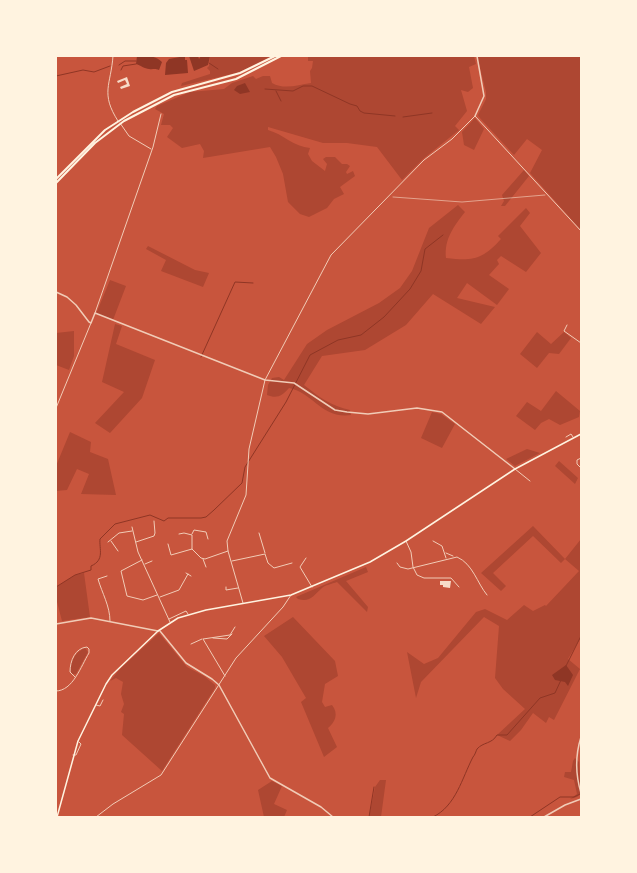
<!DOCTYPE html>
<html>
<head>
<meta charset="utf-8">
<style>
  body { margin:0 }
  #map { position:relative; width:637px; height:873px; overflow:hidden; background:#c8553d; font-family:"Playfair Display",serif }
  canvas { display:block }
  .frame { position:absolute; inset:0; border:57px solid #fff3e0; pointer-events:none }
</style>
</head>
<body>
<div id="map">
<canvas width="637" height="873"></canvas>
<div class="frame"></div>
</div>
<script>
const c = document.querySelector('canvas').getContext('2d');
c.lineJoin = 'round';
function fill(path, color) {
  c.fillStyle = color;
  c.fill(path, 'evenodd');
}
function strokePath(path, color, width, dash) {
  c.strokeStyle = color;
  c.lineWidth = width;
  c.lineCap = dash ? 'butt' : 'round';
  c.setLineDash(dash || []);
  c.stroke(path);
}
fill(new Path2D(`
  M210,56h62l-32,16 -59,14 1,-3 28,-9v-3l-3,-3 2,-2z
  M308,56h166l2,8 -7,3 4,21 -5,4 -7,-2 6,21 -12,15 4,4 -36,29 -21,21 -25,-33 -30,-4h-24l-55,-16v3c15,4 26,17 42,18l-2,6 4,7 13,10 2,-7 -4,-5 3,-2h9l7,7h5l3,2 -4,6 1,2 6,-3 2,5 -15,11 4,7 -10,5 -7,9 -18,9 -9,-3 -12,-12 -5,-28 -7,-17 -6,-10 -67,11 1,-7 -4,-7 -18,4 -15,-11 6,-9 -3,-3h-9l3,-11 -9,-5 2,-3 33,-14 34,-3 8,-6 21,-7 3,3 7,-3h7l2,7c12,7 26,2 39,0l-1,-12 2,-3 1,-7h-5z
  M477,56h104v174l-51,-57 12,-23 -15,-11 -13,16 -35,-38 -1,-2 8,-16v-7z
  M475,118l9,11 -10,21 -10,-5 -2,-13z
  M524,170l5,6 -24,30h-4l3,-5 -2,-6z
  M458,205l7,7c-11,14 -21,27 -19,46 27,3 36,2 55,-19l-3,-3 28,-28 4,5 -10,13 21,27 -15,19 -25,-16 -4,4 2,4 -10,11 20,14 -12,16 -30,-22 -10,15 38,9 -14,17 -48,-30 -27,31 -41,25 -43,6 -18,29c15,12 27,21 46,25l1,5c-30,4 -37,-22 -62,-27 -7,8 -12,11 -22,7l1,-10 4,-7 7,-1 5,3 23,-36 20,-14 52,-27 21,-15 12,-17 17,-43z
  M148,246l47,24 14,3 -6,14 -42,-16 5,-11 -20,-11z
  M110,280l16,6 -13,34 -17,-6z
  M115,324l7,2 -6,18 39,16 -13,38 -32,35 -15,-10 29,-31 -22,-10z
  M74,331v25l-5,14 -13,-5v-32z
  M537,332l14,12 13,-12 7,6 -12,16 -10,-1 -12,15 -17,-14z
  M556,391l24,20 -1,6 -19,8 -11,-6 -8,4 -6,7 -19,-14 11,-14 14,9z
  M432,412l9,2 14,10 -13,24 -21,-10z
  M70,432l21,10 -1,10 18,7 8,36 -35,-1 8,-20 -12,-5 -10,21 -11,1v-25z
  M527,449l13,4 -25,13 -9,-7z
  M559,461l19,17 -3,6 -20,-18z
  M533,526l32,33 16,-20 -1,32 1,2v64l-13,22 12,10 -26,51 -5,-3 -3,6 -13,-10 -12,17 -11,11 -13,-6 28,-26 -22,-20 -8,-11 4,-52 -15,-9 -63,65 -5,16 -9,-46 17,12 14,-6 38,-46 9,-3 22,11 17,-15 9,6 12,-6 1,1 33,-35 -14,-12 -4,4 -28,-27 -40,37 13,13 -5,5 -20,-18z
  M366,567l2,5 -22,9 22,26 -1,5 -30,-30c-5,2 -12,3 -15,6 -8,7 -12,15 -24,11l-2,-2z
  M84,573l6,44 -28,4 -6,-23v-11l19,-12z
  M293,617l42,44 3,15 -13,8 -3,18 3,5 7,-2c7,9 3,17 -4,23l9,19 -13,10 -23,-55 5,-4 -24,-41 -18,-21z
  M159,633l28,34 17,9 11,9v3l-53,83 -40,-36 2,-21 -3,-2 3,-8 -3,-10 2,-12 -7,-4 -6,3 11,-13z
  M85,648l3,4 -12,22h-4c-5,-11 4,-22 13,-26z
  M575,758l4,4 2,32 -4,3 -7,2 7,-5 -3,-14 -10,-3 1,-5h6l2,-11z
  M380,780h6l-5,37h-12l6,-30z
  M272,781l10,5 -8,18 13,6 -3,7h-20l-6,-27z`), '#ae4732');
fill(new Path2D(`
  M137,56c10,0 18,-1 25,6l-3,8c-5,-2 -6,0 -10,-1 -4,0 -9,-4 -13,-5z
  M185,56v4h2l1,13 -23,2 1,-12 3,-4z
  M189,56h9l1,3 2,-3h9l-2,9 -14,6z
  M245,83l5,9 -10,2 -6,-4 3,-4z
  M566,665l7,10 -5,11 -3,-4 -10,-2 -3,-5z`), '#8f3625');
strokePath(new Path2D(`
  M209,63l9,6
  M119,65l6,-4h11
  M121,70l2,-4 13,-2
  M56,76l27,-6 11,2 16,-6
  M265,89l28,2 10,-5h9l38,18 7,2 3,5 4,2 31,3
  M276,91l5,10
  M403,117l29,-4
  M201,357l34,-75 18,1
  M56,587l19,-12 16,-5v-4c14,-6 8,-17 9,-27l15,-15 35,-9 14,6 4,-3h33l5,-1 8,-7 28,-27 3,-16 41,-65 24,-47 28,-15 23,-5 23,-18 26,-28 11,-18 4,-22 18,-14
  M566,666l15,-30
  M369,817l5,-30
  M433,817c23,-11 29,-39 40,-60 2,-2 3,-6 4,-8 6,-7 15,-5 20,-14h10l33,-37 15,-5 6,-13
  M530,817l30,-20h14l6,-3`), '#8f3625', 1);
fill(new Path2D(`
  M127,77l3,9 -9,3 -1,-2 7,-3 -2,-4 -7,3 -1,-2z
  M440,581h11l-1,7 -7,-1v-2h-3z`), '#f7dbc8');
strokePath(new Path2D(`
  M393,197l69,5 83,-7`), '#fff3e0', 0.5);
strokePath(new Path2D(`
  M113,56c-2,29 -13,37 5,65
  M120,123l9,13 22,13
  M95,313l58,-166 8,-33
  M567,325l-3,6 17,12
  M56,408l35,-85
  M566,437l5,-3 2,3
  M581,458l-4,2v4l4,4
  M515,469l15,12
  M132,527l6,25 32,70
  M259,533l6,20
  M179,534l5,-1 8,2v14
  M192,534l2,-4 12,2 2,7
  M111,541l7,10
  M406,541l5,11 2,15 4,8 7,3h27l8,9
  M433,541l9,5 4,12
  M108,542l11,-9 13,-2
  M136,542l18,-6 1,-3 -1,-12
  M168,544l3,11 21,-6 9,9 4,1 23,-8
  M446,553l7,3
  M306,558l-6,9 12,20
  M203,559l3,8
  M142,560l-21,11 6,25 16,4 14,-5
  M232,561l33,-7 3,9 6,5 18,-5
  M397,563l3,4 8,2 49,-12c16,7 20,26 30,38
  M145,564l7,-3
  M186,573l5,3
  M107,576l-9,3c4,14 12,27 12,42
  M226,587v3l12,-2
  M160,597l19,-7 9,-16
  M243,603l-15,-52 -1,-10 19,-46 3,-46 16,-69 66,-125 93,-95 28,-21 23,-23 106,115
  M169,619l17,-8 2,3
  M213,638l14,1 5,-5
  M191,644l11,-5
  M225,676l-22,-37 27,-4 5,-8
  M56,691c17,0 25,-25 33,-38v-4l-2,-2c-12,1 -17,14 -17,25l5,5
  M96,705l4,1 3,-6
  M73,755h3l5,-11 -2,-2
  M96,817l17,-13 48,-29 75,-117 47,-51 8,-12`), '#f1ccb7', 1);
strokePath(new Path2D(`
  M475,116l9,-20 -7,-40
  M56,292l11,5 9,8 13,17 2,1 4,-10 170,67 29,3 41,27 12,2 21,2 49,-6 25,4 73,57
  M56,624l35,-6 67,13
  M160,631l26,32 26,16 7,6 51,93 51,29 12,10
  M581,737c-6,19 -6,36 0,56
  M544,817l21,-12 16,-6`), '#f1ccb7', 1.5);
strokePath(new Path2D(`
  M57,817l21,-76 28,-57 6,-9 46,-44 20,-13 28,-8 85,-15 79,-33 36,-21 109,-72 66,-35`), '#fff3e0', 1.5);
strokePath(new Path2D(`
  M56,179l49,-49 28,-18 39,-20 68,-19 35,-17
  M56,183l39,-40 29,-22 50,-26 62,-16 45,-23`), '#fff3e0', 2);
</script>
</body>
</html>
